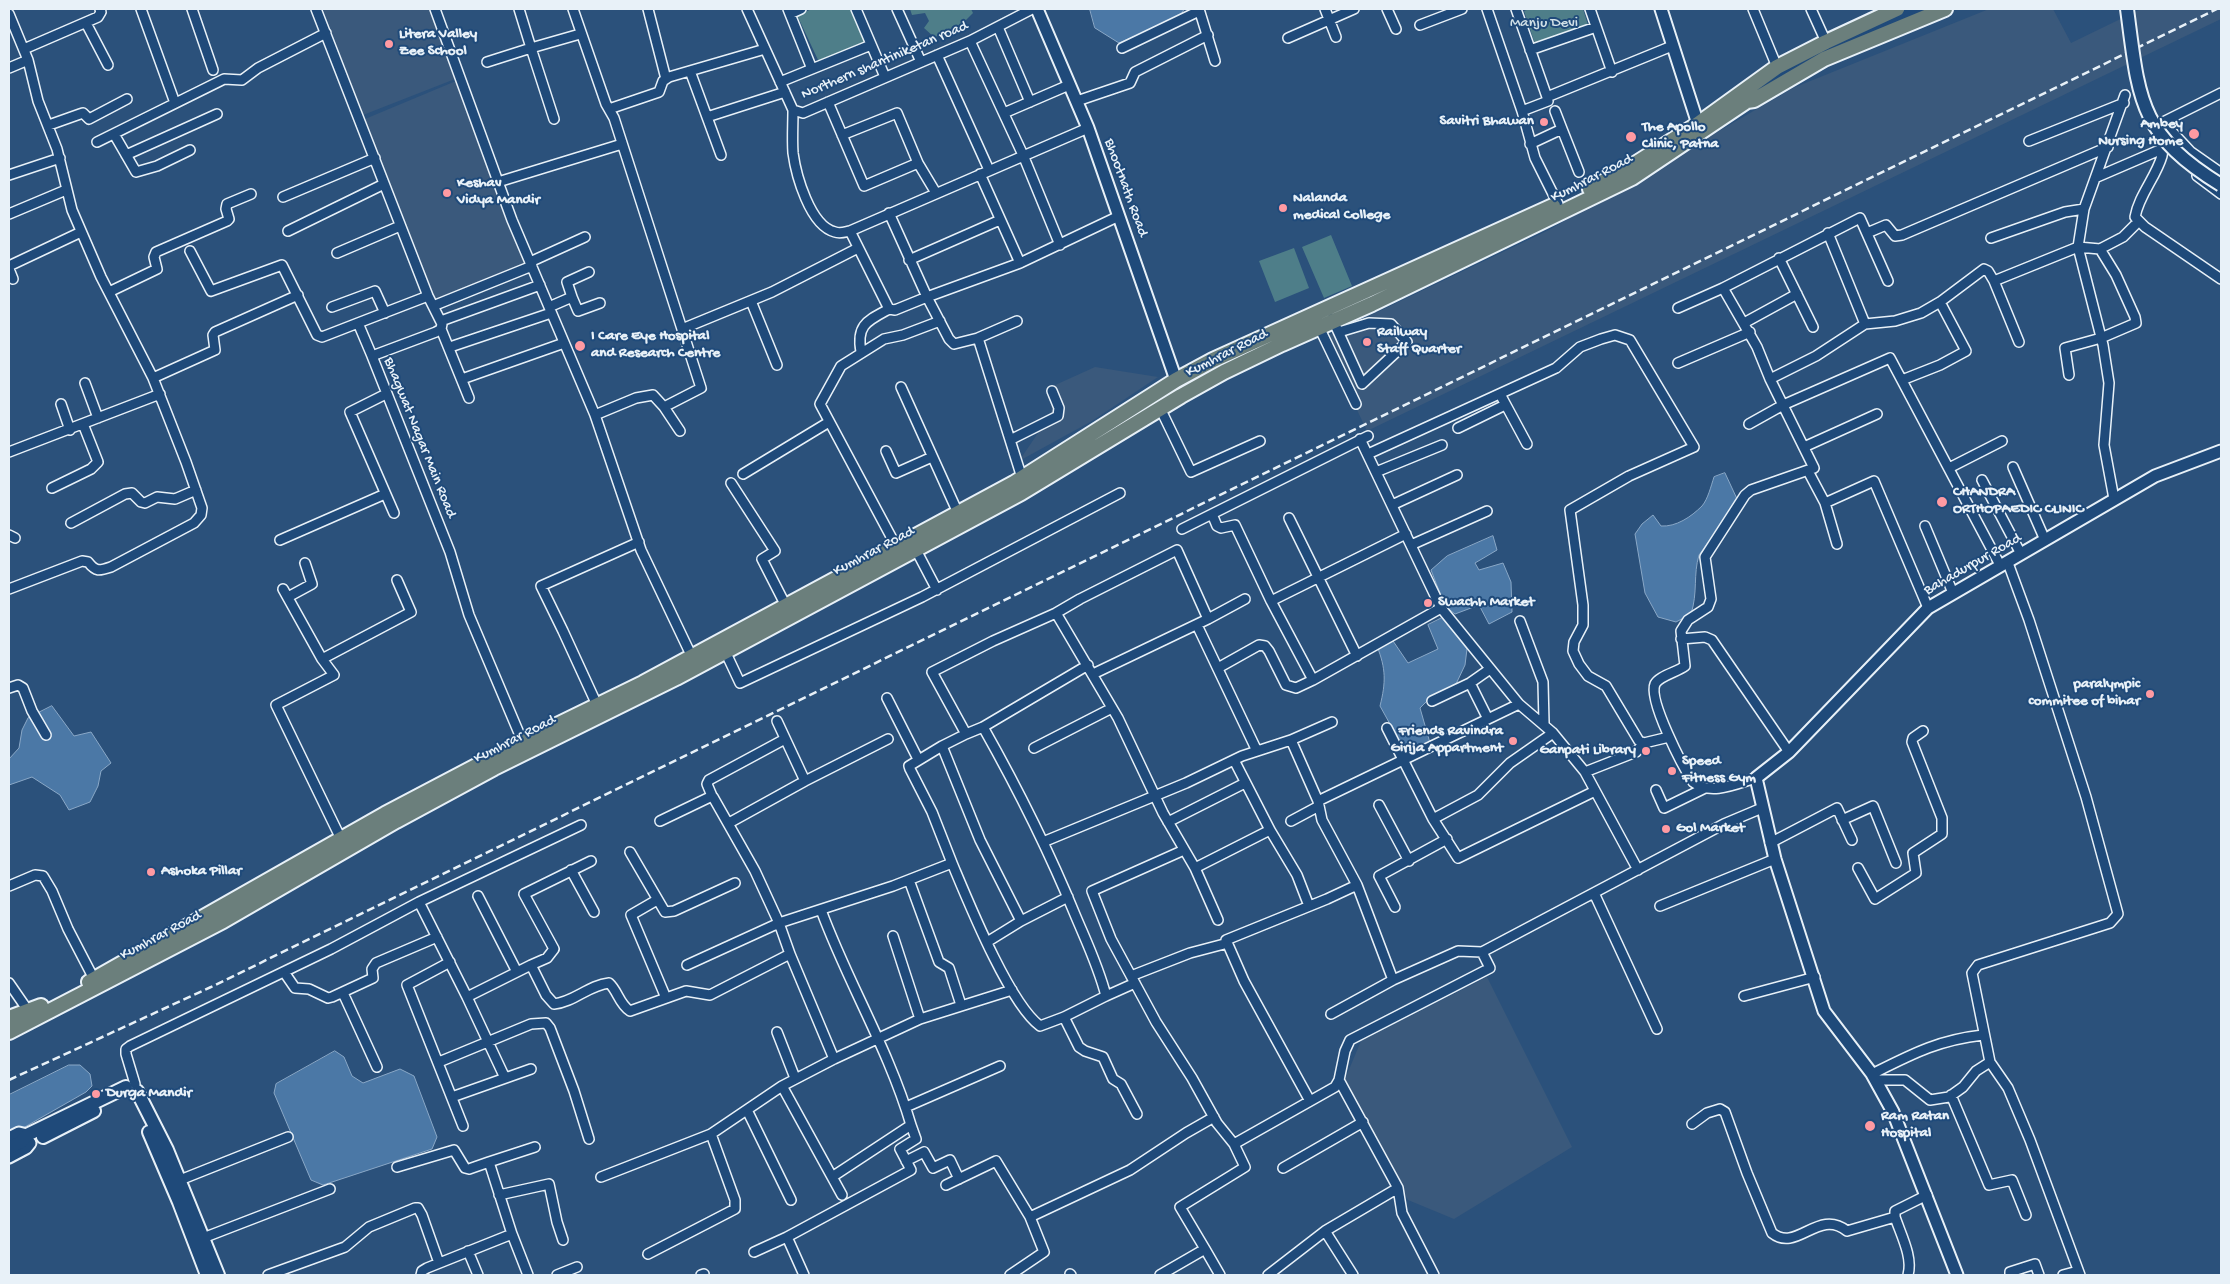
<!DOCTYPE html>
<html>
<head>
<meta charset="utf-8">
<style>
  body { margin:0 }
  #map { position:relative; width:2230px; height:1284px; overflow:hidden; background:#2b517b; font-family:"Gochi Hand",sans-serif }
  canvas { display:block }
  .frame { position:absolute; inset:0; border:10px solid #e8f1f8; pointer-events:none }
</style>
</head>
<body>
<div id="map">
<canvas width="2230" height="1284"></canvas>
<div class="frame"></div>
</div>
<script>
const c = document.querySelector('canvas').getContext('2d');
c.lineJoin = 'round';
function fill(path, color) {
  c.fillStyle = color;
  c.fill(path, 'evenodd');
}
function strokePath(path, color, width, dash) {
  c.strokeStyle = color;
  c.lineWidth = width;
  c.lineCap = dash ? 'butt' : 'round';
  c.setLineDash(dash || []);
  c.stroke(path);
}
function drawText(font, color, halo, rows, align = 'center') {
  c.font = font + ' "Gochi Hand",sans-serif';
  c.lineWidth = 4;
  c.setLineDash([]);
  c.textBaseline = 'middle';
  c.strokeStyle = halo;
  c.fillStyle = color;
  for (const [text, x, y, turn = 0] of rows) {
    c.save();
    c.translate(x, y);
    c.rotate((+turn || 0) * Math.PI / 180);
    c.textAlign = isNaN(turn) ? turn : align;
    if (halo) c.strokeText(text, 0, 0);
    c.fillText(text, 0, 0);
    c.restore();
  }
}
fill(new Path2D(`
  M323,9h107l25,70 -92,36z
  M1989,9h64l18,34 70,-34h80v10l-854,412 -44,-93 226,-108 244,-142z
  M456,81l76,185 -99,40 -68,-187z
  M1095,367l63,10 -66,44 -73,40 32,-47 2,-28z
  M1487,977l85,170 -118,72 -46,-19 -63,-121 16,-38z`), '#3a597c');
fill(new Path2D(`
  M812,9h40l14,35 -47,18 -22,-47z
  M910,9h61l2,4 -20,20 -19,4 -10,-9 5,-7 -4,-8 -13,2z
  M1529,9h54l5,16 -53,19 -11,-33z
  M1331,235l21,51 -28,12 -22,-51z
  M1294,248l15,40 -34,14 -16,-41z`), '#4e7e89');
const water = new Path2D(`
  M1090,9h94l-4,8 -61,26 -24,-15z
  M1725,473l13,28 -39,54c-6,20 -1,37 -8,59l-15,8 -18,-5 -13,-24 -10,-59 7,-10 11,-9 8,11c15,1 30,-9 41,-20 6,-7 9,-20 12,-29z
  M1493,536l4,14 -22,13 4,7 24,-7 8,19 1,30 -23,12 -10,-19 -24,9 -10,-8 -14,-36 16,-14z
  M1442,618l25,31 -2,16 -9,19 -23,11 -13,13 10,35 -24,10 -26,-47c6,-24 6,-37 -3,-60l14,-8 17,25 30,-14 -10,-24z
  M52,706l22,30 17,-4 20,31 -10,8 -3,15 -8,16 -21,8 -9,-15 -28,-18 -23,8v-26l10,-11 3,-18 6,-12z
  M335,1051l9,6 8,19 11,7 37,-14 14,7 23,61 -5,12 -109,36 -12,-5 -37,-87 2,-9z
  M69,1065h11l10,9 2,12 -6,6 -77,44v-41z`);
fill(water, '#4b78a6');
strokePath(water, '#8aa8c7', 1);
const minor = new Path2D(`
  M141,9l34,94
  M192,9l21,61
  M316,9l112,287 14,28 -1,5 -5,3 -64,24 78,196 19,63 55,130
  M435,9l77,211 83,195 46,135 51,107
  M573,9l33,95 8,14 87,270 -37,19
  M648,9l18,70
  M747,9l46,101 10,3 167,-72 62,-32
  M788,9l2,5 11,-5
  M856,9l29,68
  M897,9l24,53
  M1199,9l16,52
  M1325,9l11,28
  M1387,9l9,20
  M1487,9l35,102 13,47 23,46
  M1516,9l31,88 125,-51
  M1590,9l22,63
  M1753,9l24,58
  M1811,9l15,33
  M9,14l19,46 10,41 19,48 15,61 29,67 52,101 33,84 16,46 -1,7 -7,8 -83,44c-12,4 -15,5 -23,-5l-6,-1 -73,28
  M790,14l22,55
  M86,23l22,42
  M1420,25l42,-16
  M998,27l32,75
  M1288,38l66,-29
  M970,41l53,114 37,90
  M1122,48l77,-37
  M24,49l74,-32 3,-5 -1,-3
  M1530,50l66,-23
  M937,55l52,115
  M487,62l44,-14 -12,-39
  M9,68l19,-8
  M690,71l31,84
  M780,82l91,-37
  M2221,93l-58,29c-7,11 2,22 -1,34 -6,21 -23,39 -27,61l10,10 76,52
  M1077,101l53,-18 5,-11 73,-37
  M828,102l36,84 54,-23 18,30
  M609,109l50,-17 4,-11 6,-4 96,-28
  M793,110c0,14 -1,29 0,43 3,22 17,73 42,79 5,2 10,0 15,-1l238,-103
  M1522,111l26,-10 -1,-4
  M1555,111l7,18
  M1004,113l65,-28
  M707,117l78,-25
  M554,119l-23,-71 49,-14
  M2163,122l28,30 30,21
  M49,125l31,-11 3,-1 6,6 38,-20
  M114,134l22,38 21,-6 33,-16
  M842,135l55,-22 21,50
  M2029,141l95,-38
  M97,142l127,-63 18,1 16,-12 68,-35
  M1530,144l32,-15 17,43
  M126,155l91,-41
  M980,174l40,89 99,-47
  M9,175l51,-17
  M2197,176l24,18
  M2097,177l65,-28
  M498,182l124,-38
  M283,197l92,-39
  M889,213l38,84 93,-34
  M9,214l57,-24
  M288,231l96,-47
  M850,231l39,78 6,1 32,-13 22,42 5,5 24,-6 39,-17
  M1828,233l37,91
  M1867,233l19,-8 9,11 7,-1 206,-88
  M1991,238l74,-26 19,-3
  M2100,249l23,-12 16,-16
  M190,251l21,40 71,-26 35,70 5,2 36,-14
  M337,253l63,-27
  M1779,258l34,69
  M909,260l91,-40
  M530,262l55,-25
  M9,266l72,-34
  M9,269l4,10
  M1723,288l34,59 13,32 44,89 -63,22 -6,5 -40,62 6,42 -3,8 -20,13 -7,11 4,35c-8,6 -26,10 -30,18 -7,16 28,83 38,98 18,14 43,2 63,-4
  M109,292l48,-23 -3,-12 2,-5 71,-31 2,-2 -3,-10 1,-5 24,-10
  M572,297l6,14 22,-8
  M751,301l26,64
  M1940,302l44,-33 4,2 6,10
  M433,306l99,-40
  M332,307l43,-16 10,22
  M549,307l23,-10 -5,-15 22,-10
  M1678,308l45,-20 137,-70 28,63
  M1332,318l30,66 45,-42 -16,-18 -22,-1 -30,9
  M441,321l99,-36
  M1744,323l53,-29
  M1319,327l37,77
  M441,329l28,69
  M682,329l90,-37 86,-44
  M978,338l44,140
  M2019,342l-25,-61 84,-34 22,2 16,26 19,42 1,6 -35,15 -36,10 4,27
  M450,347l101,-34
  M861,352c-5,-27 6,-31 28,-43
  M372,356l-14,-33 70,-27
  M1678,363l72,-31
  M153,378l62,-28 -2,-15 2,-3 83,-37
  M462,379l102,-36
  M1770,379l46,-23 49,-32 30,-3 26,-8 19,-11 26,49 -26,14 -38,15
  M85,383l13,35
  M901,387l57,126
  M386,394l-36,18 44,101
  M1500,394l27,50
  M61,404l9,26
  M1160,408l31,64 69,-31
  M595,415l41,-17 17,-3 11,12 16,24
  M1749,424l34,-19 107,-47 110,207
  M1458,428l47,-23
  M1360,439l81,169 78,96 34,29 32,39 53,98
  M1010,440l48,-24 1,-8 -7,-17
  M1804,447l73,-33
  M886,451l10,22 36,-16
  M9,452l151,-58
  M1368,454l188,-86 24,-21 21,-8 14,-4 15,5 64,107 -65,29 -59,34 13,95v20l-9,17 -1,9 6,13 9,12 18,10 33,55 5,2 25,-6
  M2013,467l32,73
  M1949,468l53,-27
  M1808,471l17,32
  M1376,472l66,-27
  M743,474l86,-52
  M1982,480l39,74
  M731,483l44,68 -13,8 24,47
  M52,488l39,-19 7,-7 -15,-38
  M2114,499l-10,-54 5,-62 -6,-38 -25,-98 6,-38 41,-114
  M1392,505l65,-30
  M1212,514l5,12 4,2 14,-3 36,76 42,79 128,-72
  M1289,518l68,138
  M71,523l54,-29 7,-1 9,9 4,1 12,-6 18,2 21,-9
  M1925,526l28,67
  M1182,529l186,-93
  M9,535l6,3
  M280,540l105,-46
  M1837,544l-12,-41 49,-22 54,127
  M1411,545l76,-34
  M896,546l-76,-142 21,-38 43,-27 19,-4 37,-14
  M915,548l22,42
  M2008,563l21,57 57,177 32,117 -8,9 -132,42 -6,8 18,89 18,26 22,52 50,135
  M283,589l39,70 12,16 -58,30 65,134
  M288,597l24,-13 -7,-21
  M1271,601l135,-67
  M1056,613l24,-14 97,-49 31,69
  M1520,621l23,61 1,41
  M1197,625l60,126
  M1681,639l24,-2 7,3 77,112
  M725,651l15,32 182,-86 198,-104
  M322,659l89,-47 -14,-32
  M1218,668l41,-23 6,1 4,5 17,34 10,3 17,-8
  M1093,674l115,-55 37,-20
  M1470,683l18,36
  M9,688l9,-3 5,3 9,23 14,24
  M887,698l31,61
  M1432,701l38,-18 20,-14
  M597,705l-34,-74 -22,-45 98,-44
  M777,721l28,60
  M983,727l105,-62
  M1387,728l46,91 25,39 137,-67
  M966,734l-24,12 38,94 41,81 -34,21
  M942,746l-33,20 1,3 22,43 20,51
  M1034,748l78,-40
  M1234,760l36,70 27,45 12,31
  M1585,772l51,-20 8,-9
  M1656,790l8,18 41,-20
  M712,796l-5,-12 2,-4 76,-41
  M1318,801l-27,-61 41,-18
  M1379,805l30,56
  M1433,819l45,-24 32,-32 43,-30
  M1842,820l31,-14 23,57
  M660,821l50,-24h3l42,74 24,52 -92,42
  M1291,821l28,-15
  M1168,822l77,-39
  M729,823l76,-42 83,-42
  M1043,842l143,-59 56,-27 49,-16
  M1770,843l67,-35 15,32
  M1184,850l-92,41 19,48 45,83 36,56 25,45 17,21 101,-57 4,-7
  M630,852l35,60 9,-1 61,-28
  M1195,868l75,-38
  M1858,868l17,31 41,-26 -3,-20 29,-19v-16l-30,-76 1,-4 10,-7
  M571,870l23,42
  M909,880l30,82 10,6 12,37
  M1357,885l36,95 65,-29 24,1 242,-128 38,-16
  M9,886l26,-11 8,1 9,15 16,38 26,50
  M1594,893l63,136
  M478,896l39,76 14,-7 15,30 8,9c20,-2 35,-19 55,-21 9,8 10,21 21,28l56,-20 24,4 80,-41 -11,-31 114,-37 59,-23c16,38 57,140 88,163l24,-9 42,-21c-7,-28 -19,-53 -30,-79 -27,-66 -58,-128 -93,-190l-17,7 -34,-62 61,-31 63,-28 62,105 45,95 32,55 23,52
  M657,900l-26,15 35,83
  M1660,906l115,-47
  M1395,907l-16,-31 68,-37
  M821,910c27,73 68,140 90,215l-79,52
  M1021,921l47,-24
  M893,936l27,83
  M790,954l44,105
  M450,962l-43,23 56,141
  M531,965l16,-7 7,-9 -30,-55 67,-33
  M284,972l11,16 14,1 19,9 4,-1 41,-19 -1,-9 4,-6 61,-26
  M517,972l-50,25 -48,-95 162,-77
  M1131,976l59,-23 38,-10
  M9,983l20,29
  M343,993l34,74
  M1106,996l29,-13
  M1744,996l71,-19
  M467,997l38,81
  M1331,1014l62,-34
  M1064,1017l15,30 6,4 18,6 10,22 8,5 16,30
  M777,1032l18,46
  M439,1062l92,-38 15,-1 4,5 24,63 15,48
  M1872,1074c40,-20 66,-34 111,-39
  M1875,1080h30l25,20 19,-3 14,-10 13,-16 14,-9
  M135,1084l-9,-30v-5l4,-3 201,-97 88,-47
  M1951,1095l38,90 23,-5 14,35
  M452,1097l79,-28
  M1310,1101l-66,-120 -18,-41 101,-41 30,-14 -35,-65 -4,-19 201,-97
  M906,1107l94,-41
  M747,1110l44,90
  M1692,1124l15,-11 13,-4 5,3 22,61 25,60c25,20 46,-25 75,-2l48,-14
  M906,1161l18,-9 9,16 17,-8 9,19
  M397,1167l57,-17 11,18 4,1 20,-7
  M1283,1168l80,-46
  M601,1177l110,-43 71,-48
  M180,1180l108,-43
  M946,1185l50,-24 34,56
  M499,1195l50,-11 8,38 6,18
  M842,1195l-60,-109 52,-27 86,-40 92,-29
  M1325,1231l28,44
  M512,1234l-23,-72 46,-15
  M787,1237l124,-67 -11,-21 16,-10 -5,-14
  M203,1238l127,-49
  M1205,1249l15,26
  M468,1251l10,24
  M754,1252l33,-15 17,38
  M648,1254l87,-45v-9l-24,-66
  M1070,1274l1,1
  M268,1275l77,-28 24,-20 46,-19h3l4,7 17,48
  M421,1275l1,-4 5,-3 85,-34 16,41
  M557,1275l20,-8
  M701,1275l3,-1
  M1010,1275l34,-23 -14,-35 100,-47 56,-37 28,-16
  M1160,1275l45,-26 -25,-42 65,-40 -11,-23
  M1268,1275l57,-44 73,-43
  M1434,1275l-32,-62 -4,-25 -59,-108 6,-29 5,-11 140,-72 -8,-16
  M1908,1275c5,-18 -7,-40 -13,-58v-6l32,-16
  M2010,1275v-3l25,-8 4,11
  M2063,1275l15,-4`);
const tertiary = new Path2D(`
  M1037,9l51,119 88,252
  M1661,9l37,115
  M9,1138l10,-5 8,2
  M9,1157l17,-9 4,-5
  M1957,1275l-64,-163 -21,-38 -48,-63 -49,-152 -19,-81 33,-26 139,-144 227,-132 66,-25`);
const secondary = new Path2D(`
  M1753,88h6l70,-40 93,-39
  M137,1091l30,59 51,125
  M149,1132l30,70 28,73
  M43,1137l51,-26
  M9,1148l12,-6 6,-7 99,-48`);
const trunk = new Path2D(`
  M1590,189l37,-20 71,-45 79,-57 49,-25 71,-33
  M89,982l296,-168 137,-72 121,-59 371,-200 162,-103 37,-20 340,-154
  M9,1018l32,-12
  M9,1032l214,-111 173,-100 98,-53 182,-90 345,-185 160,-97 43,-24 58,-28 90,-40 260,-126 115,-77 7,-1 70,-41 121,-50`);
strokePath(minor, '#e8f1f8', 12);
strokePath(tertiary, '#e8f1f8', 15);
strokePath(secondary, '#e8f1f8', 16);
strokePath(trunk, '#e8f1f8', 18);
strokePath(minor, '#1f4a7a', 9);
strokePath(tertiary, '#1f4a7a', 11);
strokePath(secondary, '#1f4a7a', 12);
strokePath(trunk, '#6b7f7c', 14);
strokePath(new Path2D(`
  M9,1080l202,-93 2006,-978`), '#e8f1f8', 2.5, [8, 4]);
const secondaryBridge = new Path2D(`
  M2127,9c12,90 11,125 94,176`);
strokePath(secondaryBridge, '#e8f1f8', 16, []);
strokePath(secondaryBridge, '#1f4a7a', 12);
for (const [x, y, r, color] of [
  [389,44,5,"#ff9aa2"],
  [1544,122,5,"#ff9aa2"],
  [2194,134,6,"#ff9aa2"],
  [1631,137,6,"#ff9aa2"],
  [447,193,5,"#ff9aa2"],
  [1283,208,5,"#ff9aa2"],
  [1367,342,5,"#ff9aa2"],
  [580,346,6,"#ff9aa2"],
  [1942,502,6,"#ff9aa2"],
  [1428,603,5,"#ff9aa2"],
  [2150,694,5,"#ff9aa2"],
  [1513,741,5,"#ff9aa2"],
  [1646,751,5,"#ff9aa2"],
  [1672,771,5,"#ff9aa2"],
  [1666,829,5,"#ff9aa2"],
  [151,872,5,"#ff9aa2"],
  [96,1094,5,"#ff9aa2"],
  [1870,1126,6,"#ff9aa2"]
]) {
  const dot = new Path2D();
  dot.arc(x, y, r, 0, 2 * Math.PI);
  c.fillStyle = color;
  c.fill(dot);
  strokePath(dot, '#1f4a7a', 2);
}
drawText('15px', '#d1e0e7', '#1f4a7a', [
  ["Manju Devi",1544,24]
]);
drawText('bold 15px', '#e8f1f8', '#1f4a7a', [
  ["Litera Valley",399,35],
  ["Zee School",399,52],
  ["Savitri Bhawan",1534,122,"right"],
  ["Ambey",2183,125,"right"],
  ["Nursing Home",2183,142,"right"],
  ["The Apollo",1642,128],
  ["Clinic, Patna",1642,145],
  ["Keshav",457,184],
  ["Vidya Mandir",457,201],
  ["Nalanda",1293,199],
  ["medical College",1293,216],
  ["Railway",1377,333],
  ["Staff Quarter",1377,350],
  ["I Care Eye Hospital",591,337],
  ["and Research Centre",591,354],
  ["CHANDRA",1953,493],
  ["ORTHOPAEDIC CLINIC",1953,510],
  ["Swachh Market",1438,603],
  ["paralympic",2140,685,"right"],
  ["commitee of bihar",2140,702,"right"],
  ["Friends Ravindra",1503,732,"right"],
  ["Girija Appartment",1503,749,"right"],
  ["Ganpati Library",1636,751,"right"],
  ["Speed",1682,762],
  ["Fitness Gym",1682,779],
  ["Gol Market",1676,829],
  ["Ashoka Pillar",161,872],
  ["Durga Mandir",106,1094],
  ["Ram Ratan",1881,1117],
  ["Hospital",1881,1134]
], 'left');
drawText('15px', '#e8f1f8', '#1f4a7a', [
  ["Northern shantiniketan road",885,61,-23],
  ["Kumhrar Road",1592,179,-27],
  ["Bhootnath Road",1125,188,70],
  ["Kumhrar Road",1227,354,-27],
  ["Bhagwat Nagar Main Road",419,438,68],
  ["Kumhrar Road",874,552,-28],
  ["Bahadurpur Road",1973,565,-30],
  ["Kumhrar Road",515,740,-27],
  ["Kumhrar Road",161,936,-28]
]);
</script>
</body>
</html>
